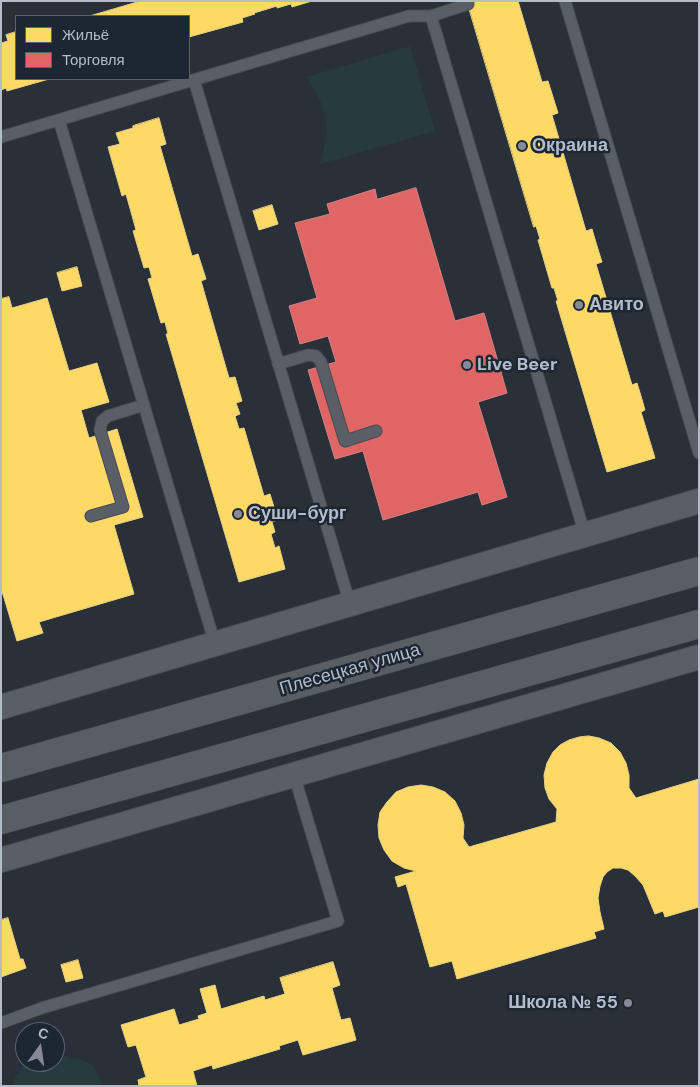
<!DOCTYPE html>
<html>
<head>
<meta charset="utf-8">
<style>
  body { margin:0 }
  #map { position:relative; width:700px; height:1087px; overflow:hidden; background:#2a3038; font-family:"DM Sans",sans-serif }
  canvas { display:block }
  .frame { position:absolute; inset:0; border:2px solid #b4bcc9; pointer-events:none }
  .legend { position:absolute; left:15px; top:15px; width:175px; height:65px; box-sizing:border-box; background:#1d2633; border:1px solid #59626f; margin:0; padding:6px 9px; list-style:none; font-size:15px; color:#b4bcc9 }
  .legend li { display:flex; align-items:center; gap:10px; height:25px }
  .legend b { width:25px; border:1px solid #59626f }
  .north { position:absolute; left:15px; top:1022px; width:50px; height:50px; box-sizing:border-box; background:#1d2633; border:1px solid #59626f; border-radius:50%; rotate:14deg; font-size:14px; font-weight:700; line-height:20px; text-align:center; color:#b4bcc9 }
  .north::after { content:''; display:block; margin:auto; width:18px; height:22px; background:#848b96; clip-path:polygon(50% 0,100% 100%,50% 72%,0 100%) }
</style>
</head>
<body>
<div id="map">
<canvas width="700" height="1087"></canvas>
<div class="frame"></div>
<ul class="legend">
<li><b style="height:14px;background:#ffd966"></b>Жильё</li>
<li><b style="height:14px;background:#e06666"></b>Торговля</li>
</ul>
<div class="north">С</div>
</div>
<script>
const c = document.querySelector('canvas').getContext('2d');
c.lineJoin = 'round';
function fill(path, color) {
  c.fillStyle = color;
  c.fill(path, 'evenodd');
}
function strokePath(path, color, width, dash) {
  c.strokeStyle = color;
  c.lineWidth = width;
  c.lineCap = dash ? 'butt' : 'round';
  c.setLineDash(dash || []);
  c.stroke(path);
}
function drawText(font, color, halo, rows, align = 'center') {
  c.font = font + ' "DM Sans",sans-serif';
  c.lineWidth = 5;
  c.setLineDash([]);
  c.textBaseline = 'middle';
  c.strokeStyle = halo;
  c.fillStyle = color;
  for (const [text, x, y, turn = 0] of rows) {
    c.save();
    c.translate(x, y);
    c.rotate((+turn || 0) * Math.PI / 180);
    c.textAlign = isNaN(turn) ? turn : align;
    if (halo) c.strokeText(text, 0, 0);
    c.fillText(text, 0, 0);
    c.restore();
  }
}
fill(new Path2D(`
  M410,46l25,85 -115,33c11,-35 8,-57 -14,-87z
  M55,1050c18,19 37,-4 47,36h-89l3,-11 5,-4 4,-13v4h30z`), '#273a3e');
const homes = new Path2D(`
  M141,1h171l-20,6 -1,-3 -14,4v-2l-23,7 1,1 -13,4 1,4 -54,15v-21h-99z
  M467,1h51l24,81 6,-1 10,32 -6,2 34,116 6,-2 5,17 5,16 -6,2 36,121 5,-2 4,13 4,14 -4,2 14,46 -48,14 -51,-171h2l-4,-13h-2l-14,-48 2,-1 -4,-13 -2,1z
  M16,32v47h33l-42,12 -1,-3 -5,2v-47l7,-2 -2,-6z
  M159,118l7,26 -6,2 32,110 6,-2 8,25 -5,2 28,97 6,-1 7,24 -6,2 4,11 -5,2 4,13 5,-1 20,68 6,-2 8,26 -6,2 3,10 -4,2 4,14 4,-2 6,23 -46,13 -73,-248h2l-3,-12 -4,1 -13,-44 4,-1 -3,-11 -5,1 -11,-37 3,-1 -10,-36 -4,2 -14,-49 12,-3 -4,-11 17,-5v-2z
  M272,205l6,19 -19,6 -6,-19z
  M77,267l5,19 -20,5 -5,-18z
  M9,297l3,11 35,-10 22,73 28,-8 12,39 -28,8 8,28 28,-9 26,88 -29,8 20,69 -95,28 4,11 -26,8 -16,-53v-289z
  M589,736l10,2 12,5 9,9 6,11 3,12v13l7,10 63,-19v128l-34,10 -2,-6 -8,3 -12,-29 -8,-9 -7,-6 -7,-2h-8l-6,4 -4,5 -3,9 -2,12 2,14 4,17 -10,3 2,6 -139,41 -5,-18 -22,6 -24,-83 -8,3 -3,-10 21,-6 -12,-3 -12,-7 -8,-11 -5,-12 -1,-13 2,-13 7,-10 9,-10 12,-5 13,-2 12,2 12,5 10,9 6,12 3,12 -1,13 6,9 87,-25 1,-13 -8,-10 -4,-11 -1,-13 3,-12 6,-11 7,-7 9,-5 10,-3z
  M8,918l12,41h3l3,9 -25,9v-57z
  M78,960l5,18 -17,4 -5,-17z
  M333,962l7,23 -8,3 9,32 9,-2 6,22 -53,15 -5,-15 -19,6 1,3 -67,20 -1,-4 -19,6 4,15h-58l-1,-6 8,-3 -10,-32 -8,2 -7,-22 53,-16 5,16 20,-6 -1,-3 9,-3 -7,-24 15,-4 6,24 43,-13 1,4 20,-6 -5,-16z`);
fill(homes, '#ffd966');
strokePath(homes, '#e8d084', 1);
const shops = new Path2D(`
  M416,188l39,133 29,-8 23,80 -29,9 29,95 -25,8 -4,-13 -95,28 -20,-69 -28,8 -27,-89 28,-8 -8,-26 -28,8 -11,-38 28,-8 -22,-75 35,-9 -3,-10 48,-15 2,10z`);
fill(shops, '#e06666');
strokePath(shops, '#d38084', 1);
const service = new Path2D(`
  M565,1l134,452
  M431,16l154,519
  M194,80l156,524
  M59,120l156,524
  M1,137l408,-121h22l37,-12
  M278,364l30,-9 8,1 5,6 24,79 31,-10
  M91,516l32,-9 -23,-77 2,-9 6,-5 36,-11
  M1,1023l41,-15 296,-87 -44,-146`);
const minor = new Path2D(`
  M1,707l698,-206
  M1,860l698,-203`);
const secondary = new Path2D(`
  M1,768l698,-197
  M1,820l698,-196`);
strokePath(service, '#484c53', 13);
strokePath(minor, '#484c53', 26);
strokePath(secondary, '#484c53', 29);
strokePath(service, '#5a5e66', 11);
strokePath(minor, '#5a5e66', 24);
strokePath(secondary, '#595d64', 28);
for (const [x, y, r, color] of [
  [522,146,5,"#848b96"],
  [579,305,5,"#848b96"],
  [467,365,5,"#848b96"],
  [238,514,5,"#848b96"],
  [628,1003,5,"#848b96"]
]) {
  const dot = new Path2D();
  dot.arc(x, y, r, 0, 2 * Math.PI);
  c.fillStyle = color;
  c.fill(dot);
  strokePath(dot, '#1d2633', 2);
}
drawText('bold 18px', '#b4bcc9', '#1d2633', [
  ["Окраина",532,146],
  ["Авито",589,305],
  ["Live Beer",477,365],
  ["Суши-бург",248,514],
  ["Школа № 55",618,1003,"right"]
], 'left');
drawText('18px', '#b4bcc9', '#1d2633', [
  ["Плесецкая улица",350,670,-16]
]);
</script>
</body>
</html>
